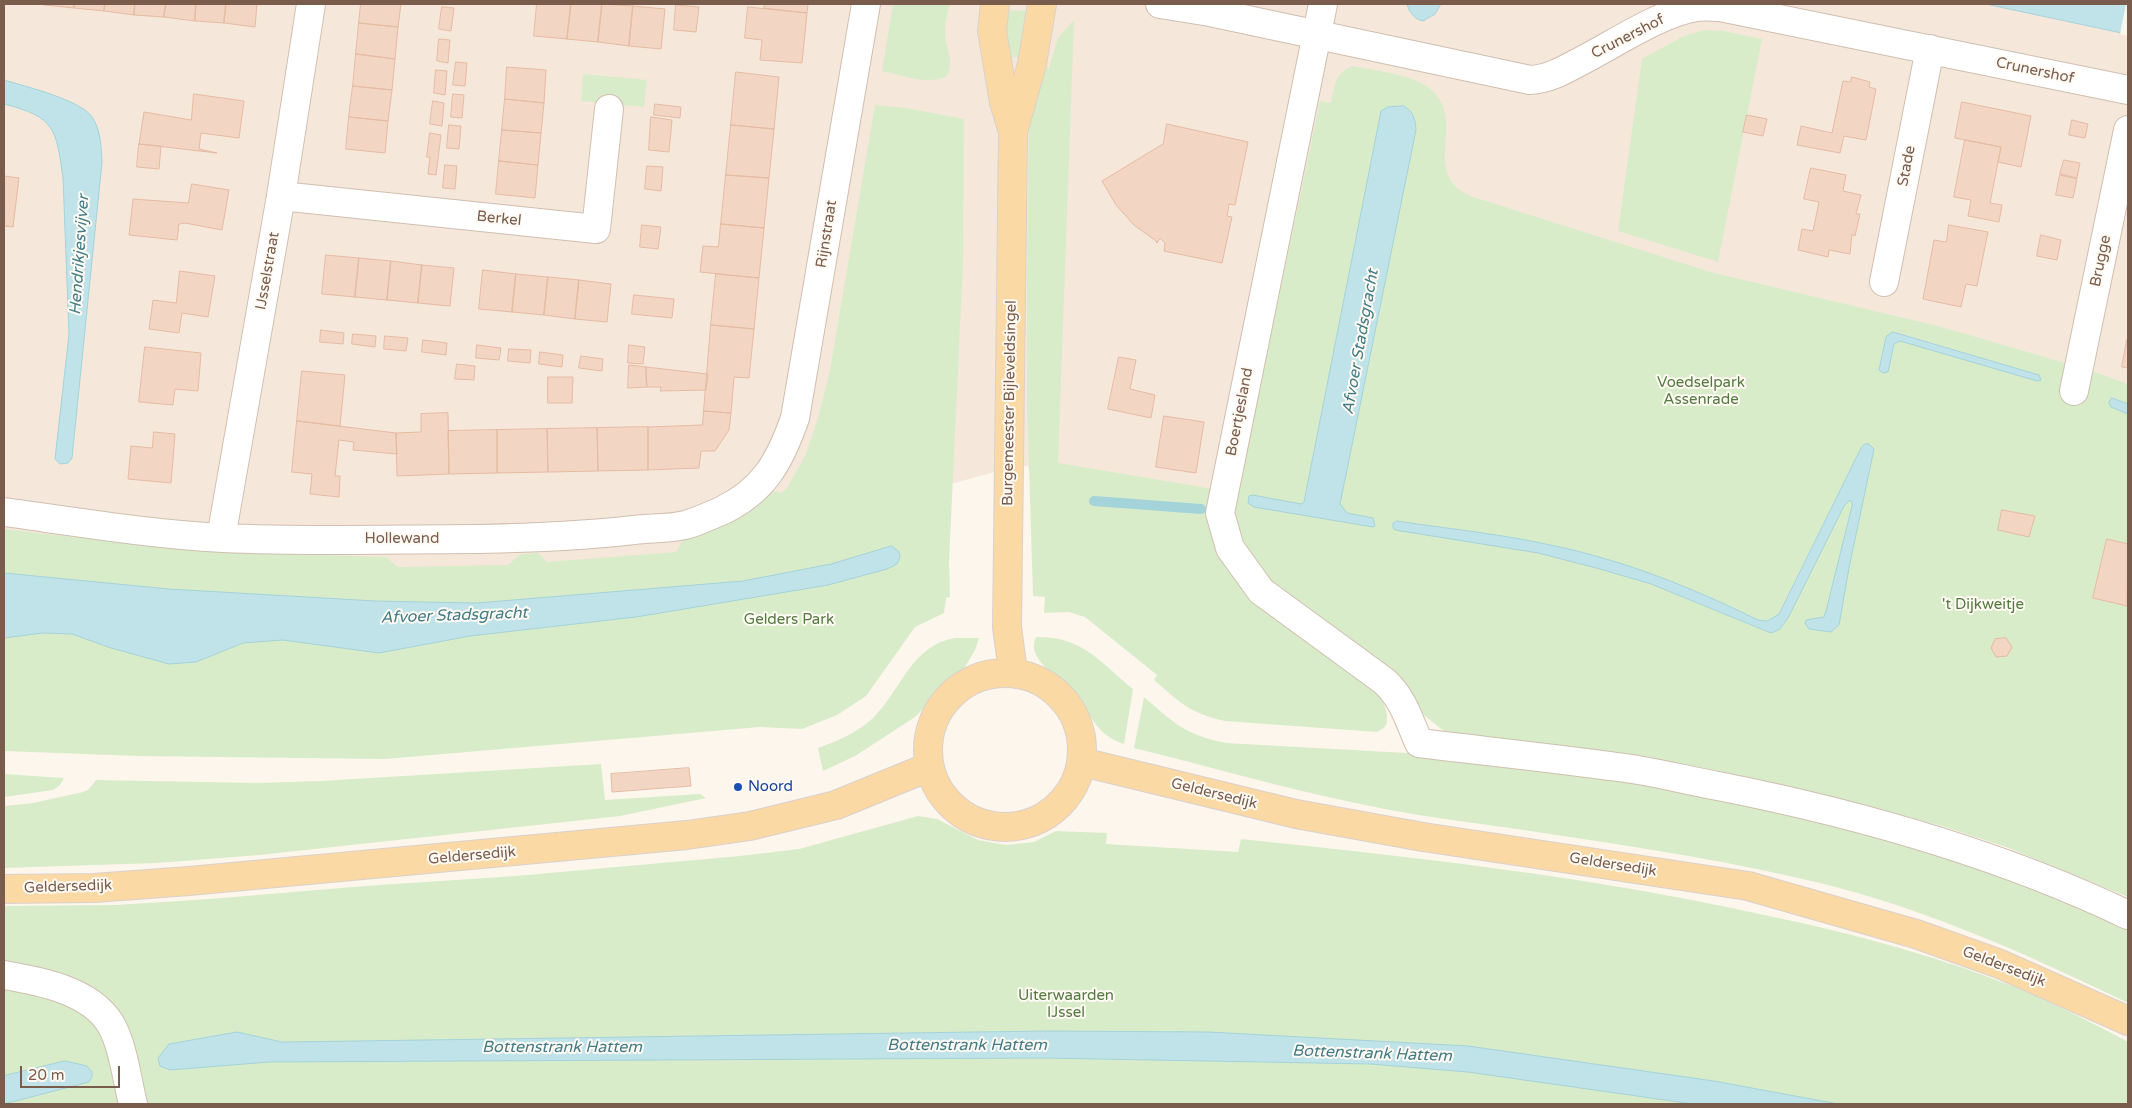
<!DOCTYPE html>
<html>
<head>
<meta charset="utf-8">
<style>
  body { margin:0 }
  #map { position:relative; width:2132px; height:1108px; overflow:hidden; background:#fdf6ec; font-family:"Varela Round",sans-serif }
  canvas { display:block }
  .frame { position:absolute; inset:0; border:5px solid #7a5c4d; pointer-events:none }
  .scale { position:absolute; left:20px; top:1066px; width:100px; height:22px; box-sizing:border-box; border:2px solid #7a5c4d; border-top:0; padding-left:6px; font-size:15px; line-height:18px; white-space:nowrap; color:#7a5c4d; -webkit-text-stroke:4px #fffaf3; paint-order:stroke }
</style>
</head>
<body>
<div id="map">
<canvas width="2132" height="1108"></canvas>
<div class="frame"></div>
<div class="scale">20 m</div>
</div>
<script>
const c = document.querySelector('canvas').getContext('2d');
c.lineJoin = 'round';
function fill(path, color) {
  c.fillStyle = color;
  c.fill(path, 'evenodd');
}
function strokePath(path, color, width, dash) {
  c.strokeStyle = color;
  c.lineWidth = width;
  c.lineCap = dash ? 'butt' : 'round';
  c.setLineDash(dash || []);
  c.stroke(path);
}
function drawText(font, color, halo, rows, align = 'center') {
  c.font = font + ' "Varela Round",sans-serif';
  c.lineWidth = 4;
  c.setLineDash([]);
  c.textBaseline = 'middle';
  c.strokeStyle = halo;
  c.fillStyle = color;
  for (const [text, x, y, turn = 0] of rows) {
    c.save();
    c.translate(x, y);
    c.rotate((+turn || 0) * Math.PI / 180);
    c.textAlign = isNaN(turn) ? turn : align;
    if (halo) c.strokeText(text, 0, 0);
    c.fillText(text, 0, 0);
    c.restore();
  }
}
fill(new Path2D(`
  M4,4h2124v682l-1108,-221 -403,111h-331l-282,-30z`), '#f5e8da');
fill(new Path2D(`
  M893,4h57c-3,9 -5,18 -5,28 0,15 10,31 2,44 -19,10 -46,-1 -65,-5z
  M1005,10l24,1 -4,47 -19,-2z
  M1074,20l-16,443 161,27 29,93 90,83 37,24 8,10 4,15v8l-3,5 -7,4 -152,-11c-36,-8 -44,-18 -71,-41l3,-5 -72,-58 -16,-5 -25,1 1,-16 -12,-1 -6,-194v-134l2,-158 12,-43 8,1 9,-30z
  M1703,30l21,1 38,8 -44,223 -100,-31 24,-172 40,-22z
  M1352,66c20,4 54,8 71,18 46,28 4,74 34,104 4,3 9,5 13,8l244,77 224,53 148,43 42,15v20l-16,-6 16,12v487l-122,-50 -61,-20 -72,-20 -154,-36 -70,-13 -67,-9 -132,-13 -25,-20 -47,-56 -121,-89 -11,-14 -11,-39 1,-15 84,-402 11,2c3,-16 4,-30 21,-37zM1381,111l35,19 -77,374 8,9 26,5v9l-119,-20 -6,-4 5,-8 48,9 3,-2zM1893,333h6l142,43 -147,-39zM1865,444h4l-30,181 -8,7 -22,-3 -3,-9 18,-3 2,-6 26,-105 1,-3 -3,-3 -6,6 -56,112 -6,9 -17,4c-54,-23 -107,-46 -163,-62 -68,-19 -140,-29 -209,-41v-5l4,-2c52,8 106,13 158,25 71,15 138,42 203,74l9,1 11,-7 83,-166z
  M583,74l64,6 -3,27 -63,-6z
  M875,105l31,3 58,11 -1,144 -14,299 1,35 -4,1 -2,15 -29,14 -49,69 -29,19 -35,14 -42,-2 -375,32 -247,-3 -134,-5v-222c127,16 254,25 382,28l12,10 110,-2 13,-11 17,-1 9,9 129,-10 6,-11 50,-19 42,-31 7,2 6,-5 19,-34 13,-39 11,-45z
  M1036,637c46,-1 64,25 97,52l-9,55c-27,-8 -35,-32 -51,-52 -12,-14 -48,-32 -37,-55z
  M955,638h24l-4,12 -10,17 -50,50 -60,39 -32,15 -5,-23c20,-7 38,-15 54,-29 29,-28 39,-74 83,-81z
  M1144,697c30,26 41,38 82,46l181,10 202,25 141,25 219,59 159,66v75c-107,-52 -217,-101 -334,-126 -96,-22 -193,-35 -291,-50 -37,-5 -75,-10 -113,-17 -86,-16 -171,-41 -256,-62z
  M601,764l4,36 95,-6 6,4 -86,18 -361,39 -102,8 -153,5v-62l29,-3 50,-11 5,-2 8,-10 161,3 64,-2z
  M4,774l60,4 -4,7 -7,5 -49,7z
  M918,816l19,3 41,21 28,5 28,-3 22,-11 51,2 -1,11 132,8 3,-13c172,18 345,37 514,74 87,18 174,40 257,73 39,16 79,36 116,56v62h-2124v-198l112,-1 94,-6 155,-13 151,-10 224,-20 59,-7z`), '#d8ecc9');
const water = new Path2D(`
  M1407,4h34l-6,10 -12,7c-9,-2 -14,-9 -16,-17z
  M1986,4h142v30z
  M4,80c20,6 77,20 88,37 9,13 9,29 10,45l-30,296 -4,5 -8,1 -5,-5 14,-125 -6,-156c-7,-50 -8,-61 -59,-74z
  M1404,106c10,7 11,12 12,24l-76,374 7,9 26,5 2,8 -2,1 -119,-20 -6,-4 1,-7 4,-1 48,9 3,-2 77,-391 7,-4z
  M1893,332l146,43 2,5 -4,1 -137,-40 -6,3 -6,28 -5,1 -4,-3 7,-33z
  M2112,398l16,6v10l-17,-7 -2,-4z
  M1865,444h4l5,5 -25,119 -10,57 -8,7 -22,-3 -4,-6 1,-3 18,-3 2,-6 26,-105v-3l-2,-3 -6,6 -56,112 -8,11 -9,4 -120,-49 -51,-15 -62,-16 -143,-23 -2,-2v-5l4,-2c52,8 106,13 158,25 71,15 138,42 203,74l9,1 12,-7 82,-166z
  M892,546l7,6 1,5 -3,7 -10,5 -59,16 -192,32 -166,19 -91,17 -96,-13 -40,3 -47,19 -27,2 -58,-16 -39,-14 -29,-1 -39,5v-65l165,16 206,12 102,2 266,-22 88,-17z
  M1047,1031l162,1 259,14 246,35 124,23h-145l-225,-32 -98,-8 -327,-6 -774,4 -99,8 -10,-4 -2,-8 11,-14 68,-12 45,10z
  M65,1061l22,5 5,6v5l-3,5 -85,22v-28z`);
fill(water, '#bfe3e8');
strokePath(water, '#a5d3da', 1);
fill(new Path2D(`
  M2126,4h2v32l-8,-2z`), '#fdf6ec');
strokePath(new Path2D(`
  M1094,501l107,8`), '#a5d3da', 10);
const building = new Path2D(`
  M44,4h30v4l-30,-3z
  M74,4h31l-1,7 -30,-3z
  M105,4h30l-1,11 -30,-4z
  M135,4h31l-2,13 -30,-2z
  M166,4h30l-1,17 -31,-4z
  M196,4h30l-2,19 -29,-2z
  M226,4h31l-2,23 -31,-4z
  M361,4h40l-3,23 -39,-4z
  M537,4h34l-4,35 -33,-3z
  M571,4h31l-4,38 -31,-3z
  M602,4l31,2 -4,40 -31,-4z
  M765,4h43l-1,9 -43,-5z
  M676,5l23,2 -3,25 -22,-2z
  M633,6l32,3 -4,40 -32,-3z
  M442,7l12,1 -3,23 -12,-2z
  M748,7l59,6 -5,50 -42,-3 2,-20 -17,-2z
  M359,23l39,4 -3,32 -39,-5z
  M439,39l11,1 -2,23 -11,-2z
  M356,54l39,5 -3,31 -39,-4z
  M456,62l11,1 -2,23 -12,-1z
  M507,67l39,3 -2,33 -39,-4z
  M436,70l11,1 -2,24 -11,-2z
  M736,72l43,5 -5,52 -43,-4z
  M1852,77l18,5 -1,5 7,2 -10,51 -22,-4 -4,17 -43,-8 4,-19 31,7 11,-52 7,1z
  M353,86l39,4 -4,31 -39,-4z
  M194,94l50,7 -5,37 -38,-5 -2,16 18,4 -78,-9 5,-32 47,8z
  M453,94l11,1 -2,23 -11,-1z
  M505,99l39,4 -3,30 -39,-3z
  M433,101l11,2 -2,23 -12,-2z
  M1962,102l69,14 -10,51 -23,-5 3,-15 -46,-9z
  M655,104l26,3 -1,11 -26,-3z
  M1747,115l20,4 -4,17 -20,-4z
  M349,117l39,4 -3,32 -39,-4z
  M651,117l21,3 -3,32 -20,-2z
  M2072,120l16,4 -3,14 -16,-3z
  M1167,124l81,18 -13,63 -6,-1 -2,12 5,1 -10,46 -58,-12 1,-8 -5,-5 -3,5 -1,-2 -22,-16 -18,-20 -14,-24 61,-37z
  M449,125l12,1 -2,23 -12,-1z
  M731,125l43,4 -5,49 -43,-3z
  M502,130l39,3 -3,32 -39,-4z
  M430,133l11,2 -5,40 -8,-1 2,-17h-3z
  M1965,140l36,7 -11,56 12,2 -3,17 -31,-6 3,-16 -17,-3z
  M139,144l22,2 -2,23 -22,-2z
  M2064,160l16,3 -3,15 -17,-4z
  M499,161l39,4 -3,33 -39,-4z
  M445,165l12,1 -2,23 -12,-1z
  M647,166l16,1 -2,24 -16,-2z
  M1811,168l35,7 -3,16 18,4 -5,19h4l-5,22 -3,-2 -2,20 -21,-4 -1,7 -30,-7 4,-21 11,2 6,-29 -15,-3z
  M726,175l43,3 -5,50 -43,-4z
  M2060,175l17,4 -4,19 -17,-3z
  M4,176l15,2 -6,49 -9,-1z
  M192,184l37,6 -7,40 -37,-7 -6,1 -2,16 -48,-5 4,-36 55,4z
  M721,224l43,4 -5,50 -59,-6 3,-26 15,1z
  M642,225l19,2 -3,22 -18,-2z
  M1949,225l39,7 -11,54 -11,-2 -5,23 -38,-8 11,-59 12,2z
  M2041,235l20,5 -4,20 -20,-4z
  M326,255l33,3 -4,39 -33,-3z
  M359,258l32,3 -4,39 -32,-3z
  M391,261l31,4 -4,38 -31,-3z
  M422,265l32,3 -4,38 -32,-3z
  M483,270l33,4 -4,38 -33,-3z
  M180,271l35,5 -7,41 -26,-4 -3,20 -30,-4 4,-29 23,3z
  M516,274l32,3 -4,38 -32,-3z
  M716,274l43,4 -5,51 -43,-4z
  M548,277l31,3 -4,39 -31,-4z
  M579,280l32,4 -4,38 -32,-3z
  M634,295l40,4 -2,19 -40,-4z
  M711,325l43,4 -5,49 -15,-1 -3,36 -27,-2z
  M321,330l23,3 -1,11 -23,-2z
  M353,334l23,2 -1,11 -23,-3z
  M385,336l23,2 -2,13 -22,-2z
  M423,340l24,3 -1,12 -24,-3z
  M2127,340l1,1v27l-6,-1z
  M477,345l24,3 -2,12 -23,-2z
  M629,345l16,2 -2,17 -15,-1z
  M145,347l56,6 -3,38 -23,-2 -2,16 -34,-3z
  M509,349l22,1 -1,13 -22,-2z
  M540,352l23,3 -1,12 -23,-3z
  M581,356l22,3 -1,12 -23,-3z
  M1119,357l17,3 -6,29 25,6 -4,23 -43,-9z
  M457,364l18,2 -1,14 -19,-1z
  M629,365l17,2 1,20 -19,1z
  M646,367l62,7 -2,16 -46,1 1,-4h-14z
  M302,371l43,4 -5,51 -43,-5z
  M548,377h25l-1,26h-24z
  M704,411l27,2 -2,17 -14,21h-14l-2,17 -51,2v-43l54,-2z
  M448,413l1,61 -52,2 -1,-43 25,-1v-18z
  M1164,416l40,6 -8,51 -40,-6z
  M297,421l99,12 1,21 -44,-4 1,-8 -15,-2 -4,36h5l-1,21 -29,-3 2,-20 -20,-2z
  M648,427v43l-50,1 -1,-43z
  M597,428l1,43 -50,1 -1,-43z
  M547,429l1,43 -51,1v-43z
  M497,430v43l-48,1 -1,-43z
  M154,432l21,2 -4,49 -43,-4 3,-33 21,2z
  M2002,510l33,6 -6,21 -31,-7z
  M2107,539l21,5 -1,62 -34,-8z
  M2006,638l6,9 -5,9 -11,1 -5,-9 4,-9z
  M689,768l2,18 -79,6 -1,-18z`);
fill(building, '#f3d5c3');
strokePath(building, '#e6bba3', 1);
const minor = new Path2D(`
  M1160,4l50,8 320,68c20,-1 36,-11 53,-20 33,-17 79,-48 114,-53 8,-1 16,0 23,0l408,83
  M1323,4l-103,509 10,35 31,43 123,90c19,17 25,39 35,62 66,8 133,15 199,24 33,4 67,13 100,19 142,28 280,67 410,129
  M281,196l315,33 13,-120
  M1884,282l46,-233
  M2074,391l54,-261
  M4,512c73,10 145,22 219,26 85,4 170,1 255,1 52,-1 104,-3 156,-9 17,-2 35,-1 51,-5 12,-3 24,-9 36,-14 43,-20 59,-50 74,-93l71,-414
  M221,538l60,-342 30,-192
  M4,975c35,6 85,15 106,48 13,21 17,57 23,81`);
const major = new Path2D(`
  M995,4l-3,27 12,71 9,30
  M1013,672l-6,-45 6,-495 19,-68 10,-60
  M928 750a77 77 0 1 1 154 0a77 77 0 1 1-154 0Z
  M1082,762l214,52 127,23 325,49 168,48 84,30 128,57
  M4,889l90,-1 95,-7 498,-46 63,-9 86,-21 93,-38`);
strokePath(minor, '#d1beb0', 30);
strokePath(major, '#dad1cd', 30);
strokePath(minor, '#fff', 28);
strokePath(major, '#fbd9a5', 28);
for (const [x, y, r, color] of [
  [738,787,5,"#1a4fb4"]
]) {
  const dot = new Path2D();
  dot.arc(x, y, r, 0, 2 * Math.PI);
  c.fillStyle = color;
  c.fill(dot);
  strokePath(dot, '#fffaf3', 2);
}
drawText('15px', '#7a5c4d', '#fffaf3', [
  ["Crunershof",1628,37,-27],
  ["Crunershof",2035,71,12],
  ["Stade",1907,166,-79],
  ["Berkel",499,219,6],
  ["Rijnstraat",827,234,-81],
  ["Brugge",2101,261,-78],
  ["IJsselstraat",268,271,-80],
  ["Burgemeester Bijleveldsingel",1010,403,-89],
  ["Boertjesland",1240,412,-79],
  ["Hollewand",402,539],
  ["Geldersedijk",1214,794,14],
  ["Geldersedijk",472,856,-5],
  ["Geldersedijk",1613,865,9],
  ["Geldersedijk",68,887,-2],
  ["Geldersedijk",2004,967,21]
]);
drawText('15px', '#537a41', '#fffaf3', [
  ["Voedselpark",1701,383],
  ["Assenrade",1701,400],
  ["'t Dijkweitje",1983,605],
  ["Gelders Park",789,620],
  ["Uiterwaarden",1066,996],
  ["IJssel",1066,1013]
]);
drawText('15px', '#164399', '#fffaf3', [
  ["Noord",748,787]
], 'left');
drawText('italic 16px', '#437c86', '#fffaf3', [
  ["Hendrikjesvijver",80,255,-86],
  ["Afvoer Stadsgracht",1361,342,-80],
  ["Afvoer Stadsgracht",454,616,-2],
  ["Bottenstrank Hattem",967,1046],
  ["Bottenstrank Hattem",562,1048],
  ["Bottenstrank Hattem",1372,1054,2]
]);
</script>
</body>
</html>
